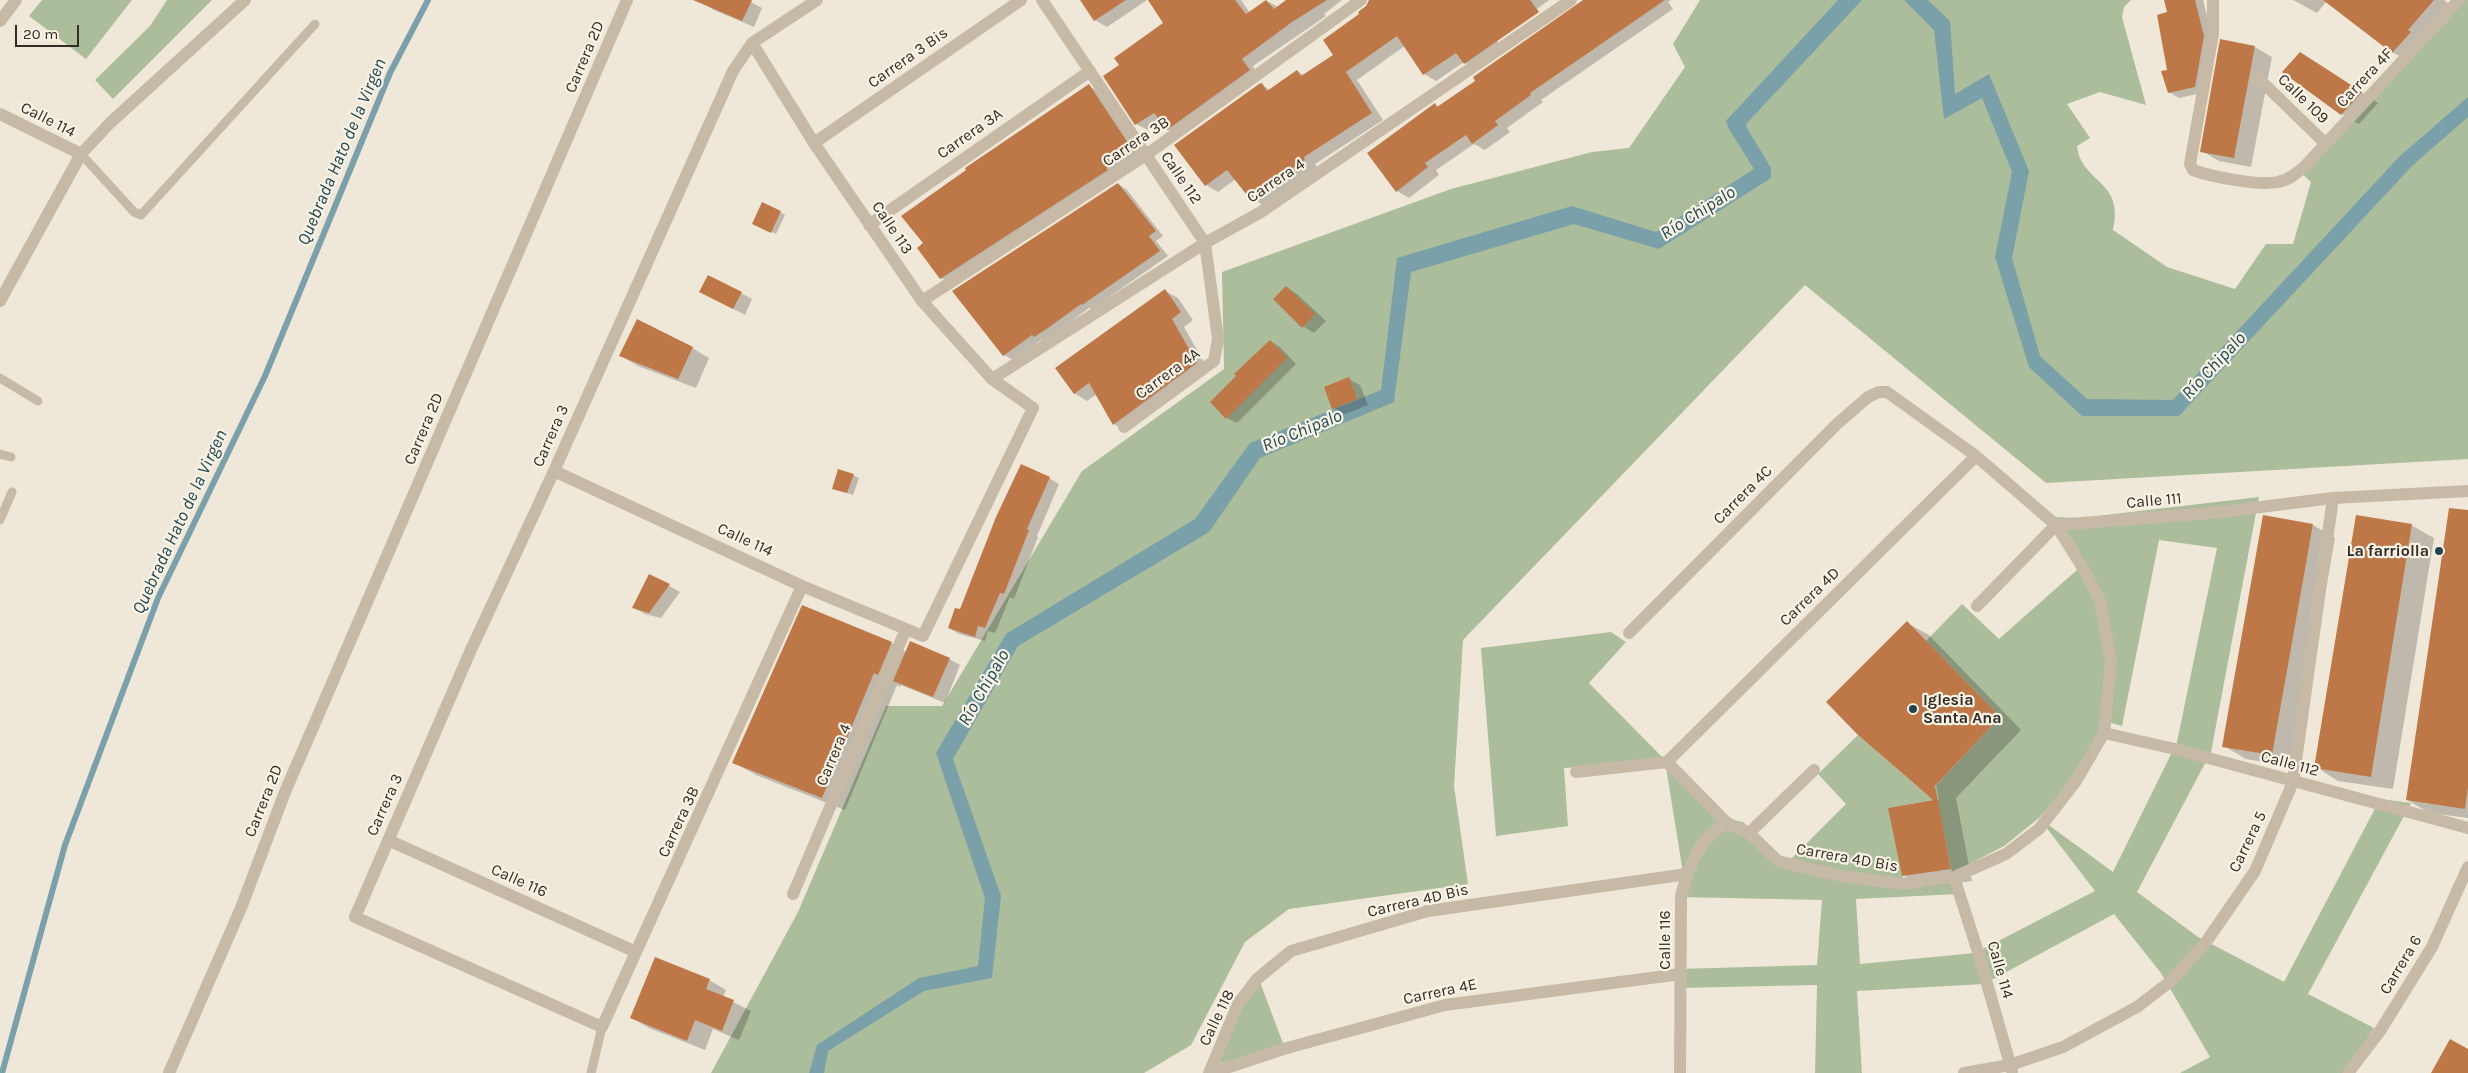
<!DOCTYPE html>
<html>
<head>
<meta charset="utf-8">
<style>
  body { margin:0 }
  #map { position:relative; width:2468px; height:1073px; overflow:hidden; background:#efe8d9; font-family:Karla,sans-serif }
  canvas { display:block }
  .scale { position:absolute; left:15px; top:25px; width:64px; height:22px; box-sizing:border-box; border:2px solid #332c26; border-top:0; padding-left:6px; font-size:15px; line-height:18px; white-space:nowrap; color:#332c26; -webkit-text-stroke:4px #f7f2e4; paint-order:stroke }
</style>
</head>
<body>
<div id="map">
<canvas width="2468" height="1073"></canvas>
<div class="scale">20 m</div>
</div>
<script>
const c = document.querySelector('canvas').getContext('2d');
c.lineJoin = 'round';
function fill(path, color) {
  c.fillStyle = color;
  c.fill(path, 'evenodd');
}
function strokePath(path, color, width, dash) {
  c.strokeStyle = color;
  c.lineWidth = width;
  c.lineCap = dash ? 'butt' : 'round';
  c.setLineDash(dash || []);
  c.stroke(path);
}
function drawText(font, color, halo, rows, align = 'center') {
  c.font = font + ' Karla,sans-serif';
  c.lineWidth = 4.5;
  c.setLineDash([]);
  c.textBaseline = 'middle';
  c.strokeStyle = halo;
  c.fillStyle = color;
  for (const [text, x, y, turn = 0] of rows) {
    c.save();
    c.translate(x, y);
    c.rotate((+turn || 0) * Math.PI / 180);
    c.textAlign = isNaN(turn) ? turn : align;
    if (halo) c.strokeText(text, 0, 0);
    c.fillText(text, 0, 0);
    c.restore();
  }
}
fill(new Path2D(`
  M42,0h90l-46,59 -57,-43z
  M167,0h45l-99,99 -18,-19 55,-54z
  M1700,0h431l-7,7 -2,10 24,88 -46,-13 -33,12 23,34 -13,8c4,37 48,34 36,84l54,37 68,22 31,-45h27l18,-62 -11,-10 161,-172h7v459l-422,24 -241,-198 -342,355 -9,146 14,98 -179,25 -44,33 -54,103 -47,28h-433l87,-161 88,-206h56l140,-235 142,-102 -2,-97 229,-83 141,-37 37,-4 56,-81 -12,-23z
  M2259,497l-48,255 -74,140 61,45 86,45 96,-183 31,4 -103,191 66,34 -30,45h-164l30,-16 -49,-84 -47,-59 -130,70 -127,7 5,82h-47l2,-88 -139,3v-19l139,-4 5,-65 -143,-3 4,-24 -18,-112 -101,7 4,58 -72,10 -15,-188 130,-16 15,10 -37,41 77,78 61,58 16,3 37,36 10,2 56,-56 -28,-30 40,-39 69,60 73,-78 -74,-76 36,-37 37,35 79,-70 -28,-52 30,1zM2159,540l58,8 -40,194 -64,130 -74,-54 34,-39 31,-58 18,5zM1937,799l15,74 -49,6 -14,-71zM2039,818l56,73 -120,62 -115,11 -4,-65 103,-5 -7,-21 52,-27z
  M1257,974l27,72 -66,18z`), '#abbd9a');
fill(new Path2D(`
  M1838,0h24l-116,124 2,6 23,38v10l-112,71 -85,-25 -163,48 -17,130 -134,56 -51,74 -191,114 -65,113 48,137 -9,82 -68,13 -96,60 -4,22h-15l8,-28 102,-67 59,-12 7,-68 -49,-145 70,-119 189,-115 55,-76 131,-53 16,-132 175,-52 84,26 98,-63 -25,-40 -3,-8z
  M1904,0h24l22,21 5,73 34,-20 40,97 -17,87 28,98 47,43 86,1 226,-243 69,-60v20l-55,48 -234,251h-97l-53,-49 -34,-110 17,-85 -30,-74 -38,21 -10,-89z`), '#7aa0aa');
fill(new Path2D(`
  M705,0h42l15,8 -8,19 -40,-17 -11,-7z
  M1082,0h65l-40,27 -12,-7z
  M1149,0h92l9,13 17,-12 11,6 11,-7h53l-18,14 2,2 -73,50 7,11 -81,59 -12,-7 -5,-7 -14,8 -12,-6 -15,-59 44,-42z
  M1384,0h165l-53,39 8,12 -27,19 -13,-8 -28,19 -12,-7 -19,-28 -13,9 -35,25 26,40 -68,44 2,3 -54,38 -12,-7 -15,-19 -18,13 -12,-7 56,-100 8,5 27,-19 8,5 30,-21z
  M1587,0h84l-3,2 5,7 -132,91 2,2 -36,26 3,4 -25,18 -11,-6 -38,26 3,5 -30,23 -12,-7 38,-86 4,2 38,-26z
  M2165,0h38l11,43 -8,49 -27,6 -10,-6v-79z
  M2293,0h151l8,7 -44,54 -16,-9 -65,-51 -10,12z
  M2255,47l17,10 -21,110 -32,-6 -17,-10z
  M2317,63l61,40 -19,21 -17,-10z
  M1089,86l9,5 43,64 -190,129 -10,-6 -22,-30 6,-5 43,-72z
  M1118,184l9,6 36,46 -7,5 12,15 -76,53 -3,-1 -32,24 -13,9 -3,-1 -28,20 -9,-5z
  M780,212l5,3 -9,19 -18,-8z
  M1286,287l11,7 29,27 -12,12 -11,-7z
  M1165,291l13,7 15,22 -9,7 25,44 -82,61 -13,-8 -17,-30 -10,7 -13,-8z
  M741,293l11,6 -7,16 -33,-17z
  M1270,341l10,6 16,17 -59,59 -10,-5z
  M692,348l17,10 -13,30 -58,-22 -17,-10z
  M1349,379l11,6 8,20 -23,9 -12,-6z
  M853,475l6,3 -6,17 -20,-7z
  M1049,478l10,6 -22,52 1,1 -24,62 -4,-2 -15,36 -7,-2 -3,10 -26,-7 -10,-6z
  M2468,512v306l-38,-5 -23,-13z
  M2313,525l22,13 -40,229 -49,-8 -22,-13z
  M2411,525l23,13 -41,251 -55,-8 -22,-14z
  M649,575l31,17 -19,26 -16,-4 -11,-6z
  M1907,623l22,12 92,95 -65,68 16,83 -47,6 -22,-12 33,-75zM1933,780h2l4,21 -3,-3z
  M891,643l15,9 43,7 11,6 -15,38 -44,-18 -1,2 -3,-2 -52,125 -89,-35 -23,-13z
  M709,980l17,10 -3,7 28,14 -12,29 -26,-11 -8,21 -56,-22 -17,-10z`), '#0003');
strokePath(new Path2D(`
  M2,1073l63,-228 93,-247 107,-222 125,-303 38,-73`), '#7aa0aa', 6);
fill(new Path2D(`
  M693,0h59l-10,21z
  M1080,0h46l-32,21z
  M1148,0h87l11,14 20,-14 8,9 12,-9h41l-35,22 -50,37 8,11 -83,60 -13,-17 -19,12 -32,-49 16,-11 -5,-7 49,-35z
  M1369,0h161l9,12 -75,52 -8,-11 -33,22 -26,-39 -51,36 26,41 -68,44 1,3 -55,39 -23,-29 -22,16 -31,-41 85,-61 3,-1 5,8 30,-21 4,6 32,-21 -10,-15 36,-26 -1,-2 8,-6z
  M1583,0h82l-135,93 1,2 -36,26 3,4 -26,19 -6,-9 -41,28 3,4 -32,25 -29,-39 68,-50 2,4 38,-26 -2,-4z
  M2164,0h31l9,36 -9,51 -27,6 -7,-22 6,-1 -10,-55 10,-3z
  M2323,0h111l-26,30 3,2 -19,21z
  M2220,39l35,7 -21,112 -34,-6z
  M2300,52l62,40 -21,23 -59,-43z
  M1089,84l43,65 -26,19 2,2 -168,109 -23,-31 6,-5 -22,-27 65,-46 -1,-2z
  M1118,183l38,48 -7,5 11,15 -78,54 -1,-1 -33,24 -14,9 -2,-2 -29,21 -51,-65z
  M762,202l19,9 -10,22 -19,-9z
  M708,275l34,17 -9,17 -34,-17z
  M1286,286l29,28 -13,14 -29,-29z
  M1165,289l16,23 -9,7 25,44 -84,62 -24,-42 -15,11 -19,-26z
  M637,319l56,28 -15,32 -59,-23z
  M1270,340l17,18 -61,61 -16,-17 26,-26 -2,-2z
  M1349,377l8,22 -25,10 -8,-22z
  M1021,464l29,13 -23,52 2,1 -25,64 -4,-1 -15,35 -7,-2 -3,11 -27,-9 7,-20 5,1 36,-92z
  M838,469l16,5 -7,19 -15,-4z
  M2449,508l19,2v277l-3,22 -59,-9z
  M2263,515l50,9 -41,231 -50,-8z
  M2356,515l56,9 -41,253 -57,-9z
  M649,574l21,10 -21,29 -17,-5z
  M802,605l90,37 -14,33 -4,-2 -52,125 -90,-35z
  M1907,621l93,96 -65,69 16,83 -49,7 -14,-68 45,-8 -75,-65 -32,-33z
  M910,641l40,17 -17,39 -40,-16z
  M655,957l55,22 -4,10 28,11 -12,31 -27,-11 -8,21 -57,-23z
  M2450,1039l18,10v24h-37z`), '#be7848');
strokePath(new Path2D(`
  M81,154l53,58 7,3 174,-191
  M0,378l38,23
  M0,454l11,3
  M0,520l12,-28
  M591,1073l11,-46`), '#c6baa6', 9);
strokePath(new Path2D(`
  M1042,0l163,243 13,96 -4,22 -90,66
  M2213,0v34l-23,130 3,6c19,7 66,16 85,12 11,-2 19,-9 27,-16l154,-166
  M0,21l16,-21
  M2257,77l69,67
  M0,114l81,40
  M814,143l207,-143
  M869,225l221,-154
  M0,301l81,-147 29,-31 135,-123
  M922,301l224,-146 215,-155
  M992,379l213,-136 56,-31 310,-212
  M554,471l248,115 121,50 110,-228 -41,-29 -70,-78 -108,-158 -62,-100
  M2056,525l156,-12 121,-15 135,-7
  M802,586l-200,441 -247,-110 115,-265 84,-181 179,-400 19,-28 65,-43
  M1977,606l79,-81
  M1629,633l208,-209 31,-27 11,-5h8l89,64 80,69 27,43 17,33 11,60 -7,72 -28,48 -27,35 -10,13 -33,25 -52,23 -52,7 -61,-8 -63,-15 -29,-28 -22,-10 -60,-61
  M2104,733l71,16 293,79
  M1667,762l309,-306
  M1576,772l91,-10
  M1749,833l65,-63
  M388,840l248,112
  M1954,877l24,75 34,119
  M793,894l113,-265
  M169,1073l72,-165 44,-116 342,-792
  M1209,1073l29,-69 19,-25 34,-28 137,-40 259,-37
  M1211,1073l76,-25 158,-43 236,-31
  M1680,1073l1,-177c7,-28 19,-60 46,-73
  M1964,1073l46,-8 53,-18 74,-40 34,-26 35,-39 49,-71 38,-89 40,-284
  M2348,1073l32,-42 52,-84 36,-80`), '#c6baa6', 12);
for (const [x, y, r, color] of [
  [2439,551,5,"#1f4651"],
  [1913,709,5,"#1f4651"]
]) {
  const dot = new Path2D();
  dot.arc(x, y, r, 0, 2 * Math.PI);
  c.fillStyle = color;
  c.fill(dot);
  strokePath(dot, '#f7f2e4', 2);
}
drawText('16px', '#332c26', '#f7f2e4', [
  ["Carrera 2D",585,57,-67],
  ["Carrera 3 Bis",908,58,-35],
  ["Carrera 4F",2365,78,-47],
  ["Calle 109",2303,99,44],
  ["Calle 114",48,120,27],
  ["Carrera 3A",970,134,-35],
  ["Carrera 3B",1136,142,-34],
  ["Calle 112",1181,178,56],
  ["Carrera 4",1276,181,-34],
  ["Calle 113",892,228,56],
  ["Carrera 4A",1168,374,-36],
  ["Carrera 2D",424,429,-67],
  ["Carrera 3",551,436,-66],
  ["Carrera 4C",1743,495,-45],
  ["Calle 111",2154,501,-5],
  ["Calle 114",745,540,25],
  ["Carrera 4D",1810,597,-44],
  ["Carrera 4",834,755,-67],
  ["Calle 112",2290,764,15],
  ["Carrera 2D",264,801,-68],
  ["Carrera 3",385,805,-66],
  ["Carrera 3B",679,822,-65],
  ["Carrera 5",2248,842,-64],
  ["Carrera 4D Bis",1847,858,10],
  ["Calle 116",519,881,24],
  ["Carrera 4D Bis",1418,901,-13],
  ["Calle 116",1665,940,-90],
  ["Carrera 6",2401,965,-59],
  ["Calle 114",2000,970,74],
  ["Carrera 4E",1440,992,-12],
  ["Calle 118",1217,1018,-64]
]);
drawText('bold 16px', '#332c26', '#f7f2e4', [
  ["La farriolla",2429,551],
  ["Iglesia",1923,700,"left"],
  ["Santa Ana",1923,718,"left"]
], 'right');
drawText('italic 18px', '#1f4651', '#f7f2e4', [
  ["Quebrada Hato de la Virgen",342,152,-67],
  ["Río Chipalo",1698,213,-32],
  ["Río Chipalo",2214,366,-47],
  ["Río Chipalo",1302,431,-22],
  ["Quebrada Hato de la Virgen",180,522,-65],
  ["Río Chipalo",984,688,-60]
]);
</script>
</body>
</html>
